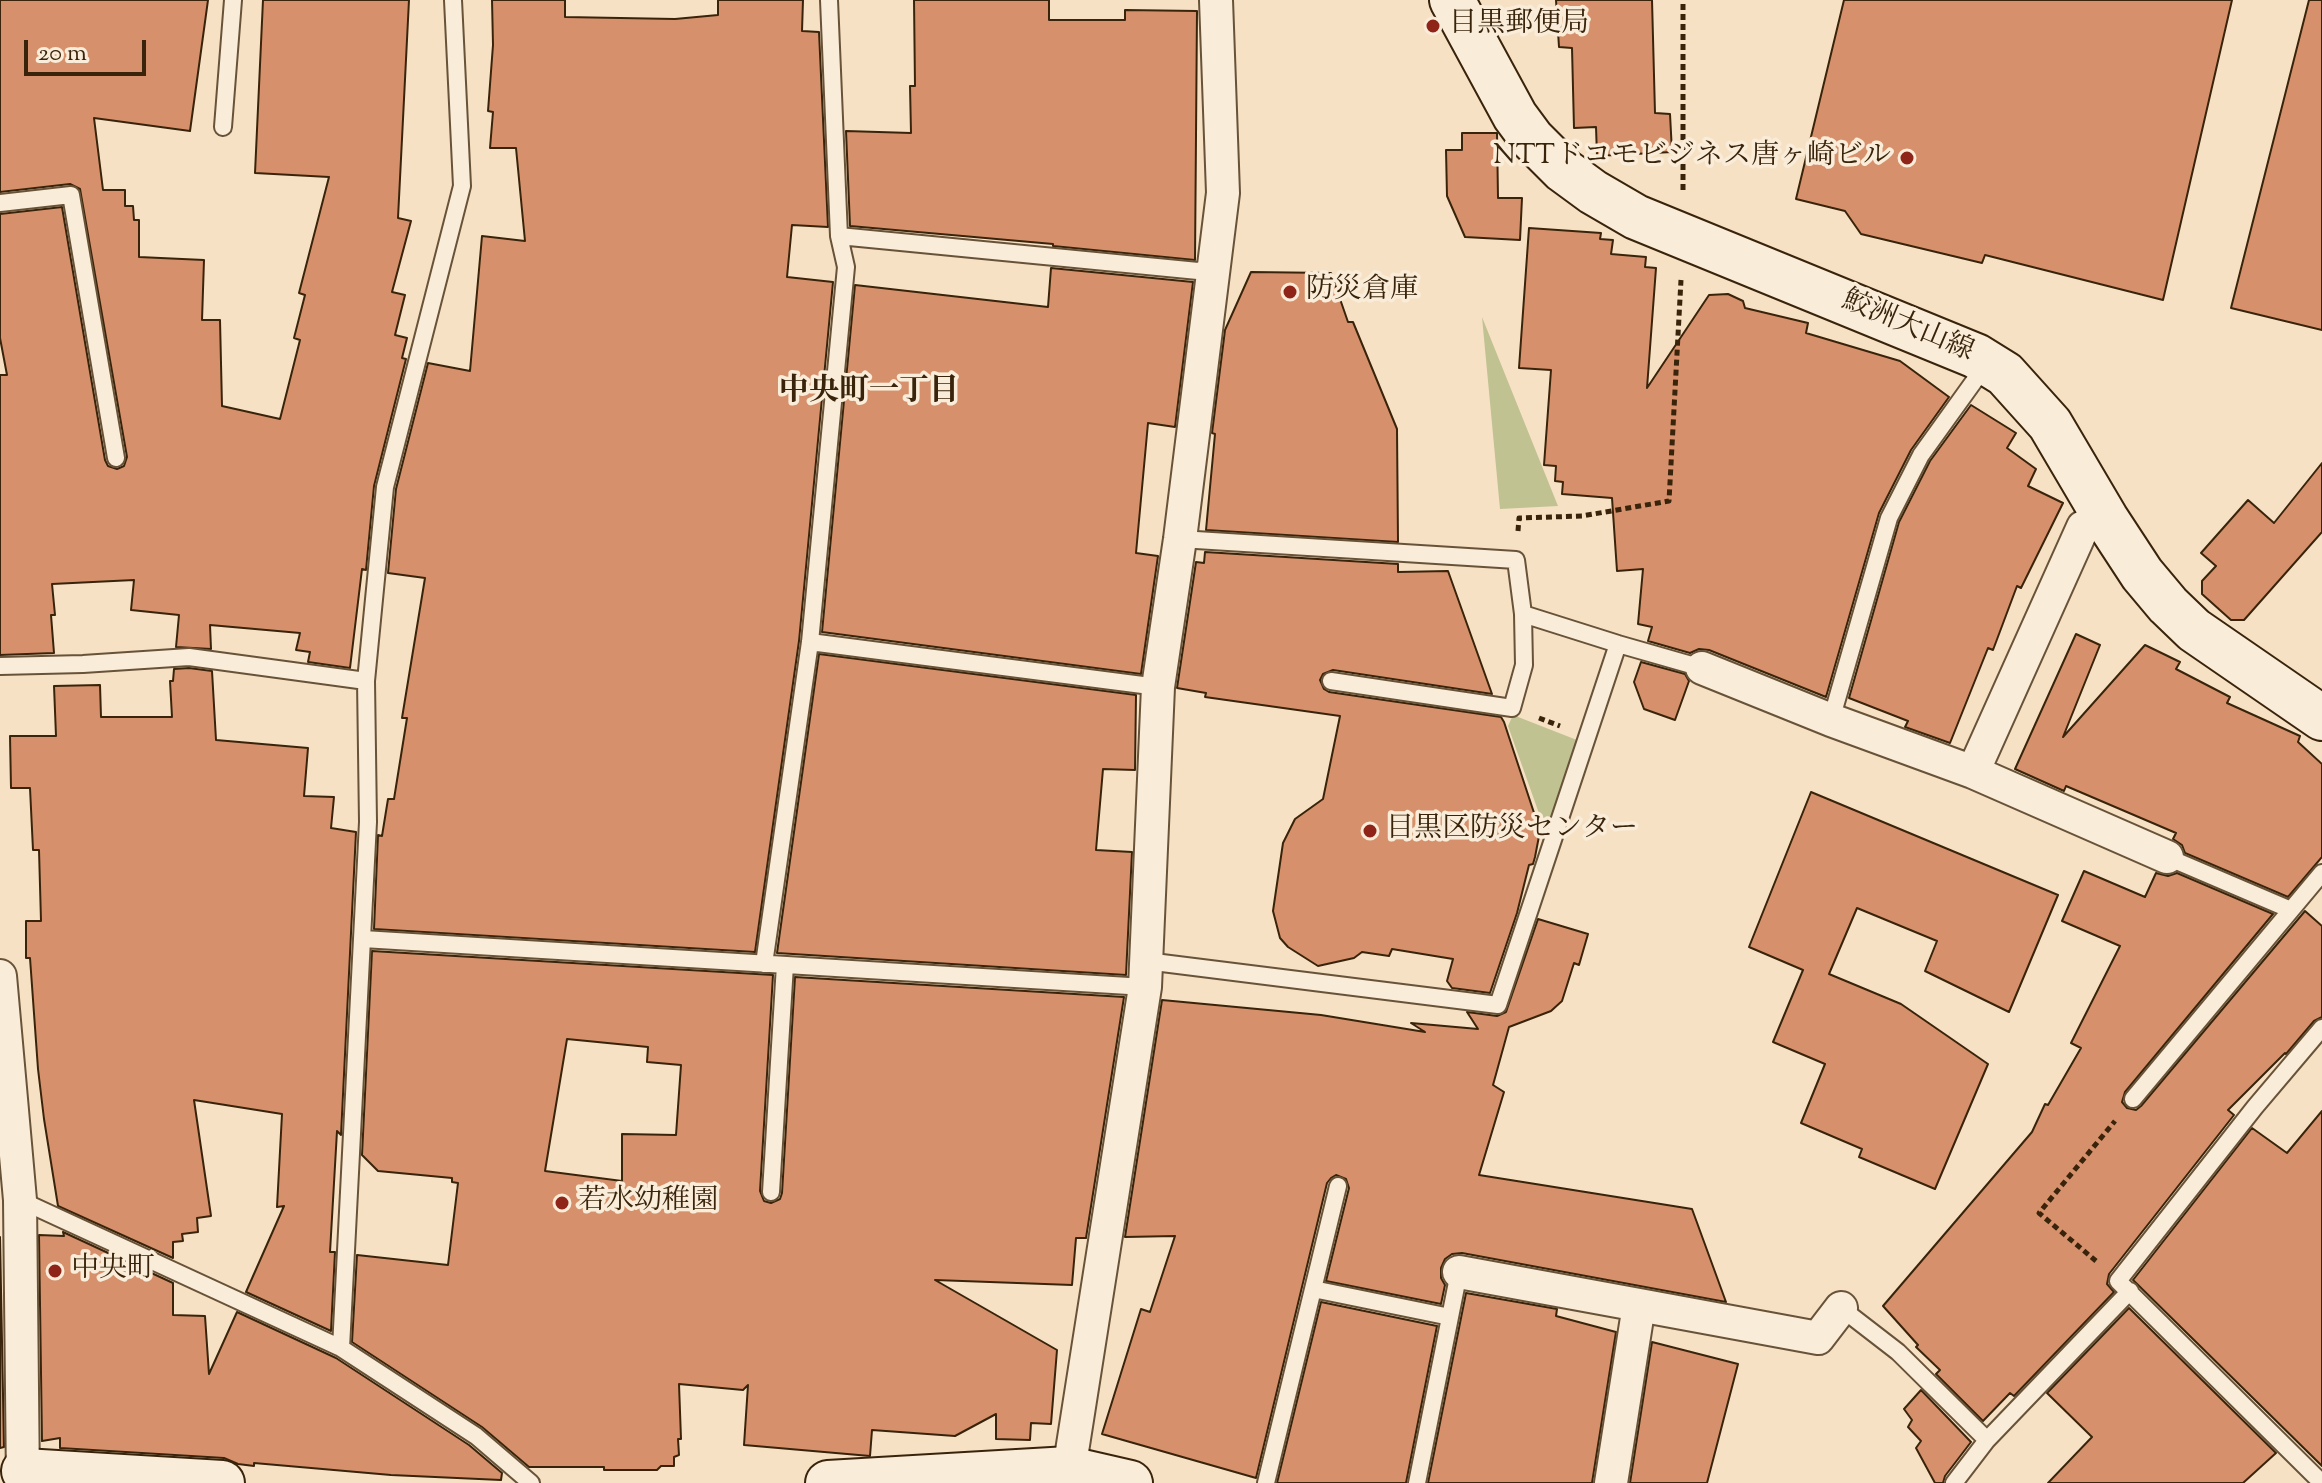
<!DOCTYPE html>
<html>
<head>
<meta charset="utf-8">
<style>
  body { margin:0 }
  #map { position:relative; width:2322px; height:1483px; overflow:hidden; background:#f6e1c4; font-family:"Sorts Mill Goudy",serif }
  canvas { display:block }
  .scale { position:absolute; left:24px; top:40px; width:122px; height:36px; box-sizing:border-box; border:4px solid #39240b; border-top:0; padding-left:10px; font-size:24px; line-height:28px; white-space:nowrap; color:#39240b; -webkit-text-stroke:6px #f9ecd9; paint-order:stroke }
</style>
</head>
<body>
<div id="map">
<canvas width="2322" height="1483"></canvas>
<div class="scale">20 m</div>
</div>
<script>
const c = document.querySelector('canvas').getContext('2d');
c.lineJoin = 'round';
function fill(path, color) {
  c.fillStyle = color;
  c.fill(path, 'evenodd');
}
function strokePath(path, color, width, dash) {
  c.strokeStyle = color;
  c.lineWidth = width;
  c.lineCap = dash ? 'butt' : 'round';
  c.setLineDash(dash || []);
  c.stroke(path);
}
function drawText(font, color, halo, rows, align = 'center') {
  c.font = font + ' "Sorts Mill Goudy","Noto Serif JP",serif';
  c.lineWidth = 7;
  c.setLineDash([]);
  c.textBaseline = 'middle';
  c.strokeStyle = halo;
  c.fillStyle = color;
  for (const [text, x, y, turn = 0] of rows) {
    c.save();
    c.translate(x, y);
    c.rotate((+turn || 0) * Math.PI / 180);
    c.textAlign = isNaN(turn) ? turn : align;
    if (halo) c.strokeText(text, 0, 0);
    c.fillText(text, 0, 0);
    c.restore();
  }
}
fill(new Path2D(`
  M1482,317l76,189 -58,3z
  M1513,715l69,27 -27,79 -14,-2 -33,-93z`), '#c0c291');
const building = new Path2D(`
  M0,0h208l-18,131 -96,-13 9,72h22v16h8l1,14h5v37l65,3 -2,60h18l2,86 58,13 20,-79 -6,-2 11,-43 -6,-2 30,-116 -74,-4 8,-173h146l-11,218 13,3 -19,71 13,3 -10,40 12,3 -5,20 4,1 -32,127 -8,84 -4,-1 -12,99 -42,-6 2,-10 -14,-2 4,-17 -90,-8 1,24 -35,-2 3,-32 -48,-5 3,-30 -82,4 3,31h-4l3,38 -54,2v-280h7l-7,-37v-124l62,-7 43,253 3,6 9,3 7,-3 3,-9 -47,-268 -10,-5 -70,8z
  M492,0h73v17l110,2 43,-4v-15h85l-1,31 17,1 9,195 -36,-2 -5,52 46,5 -34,359 -44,311 -381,-23 4,-94 4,1 6,-37h6l13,-81h-5l23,-140 -37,-5 8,-84 32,-126 42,8 12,-135 43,5 -9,-93h-26l3,-36 -5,-1 5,-66z
  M914,0h135v20h76v-10l72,1 -2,249 -142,-14v-2l-203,-18 -4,-95 65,2 -1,-47h5z
  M1556,0h96l3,113 15,1 2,38 -75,4 -1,-29 -22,1 -2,-80 -13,-1z
  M1844,0h388l-69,300 -178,-45 -3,8 -121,-29 -16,-23 -49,-12z
  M2309,0h13v330l-91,-22z
  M1462,133h35l1,65h24l-2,42 -55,-3 -18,-41 -1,-46h16z
  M1529,228l72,5 -1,6 13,1 -2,14 35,3 -1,10 11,1 -9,120 62,-93 19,-1 15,7 2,7 63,15 -2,10 94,28 49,36 -38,53 -32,63 -53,184 -117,-47 -10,-1 -9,4 -42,-12 4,-14 -14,-3 5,-55 -26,2 -5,-73 -50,-4 1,-12 -8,-1 1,-15 -12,-1 7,-95 -32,-2z
  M1051,268l142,14 -18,145 -27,-4 -12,130 22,3 -17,118 -319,-42 33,-347 193,22z
  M1251,272l80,1 17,49h5l44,107 1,113 -192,-12 9,-96 -3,-1 13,-103z
  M1971,405l45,28 -9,15 29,21 -8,17 35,17 -42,85 -4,-2 -24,64 -5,-2 -38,95 -45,-16 3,-6 -59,-23 50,-176 31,-61z
  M2322,463v69l-78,88h-13l-29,-26v-13l14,-15 -15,-13 47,-53 26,23z
  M1205,552l193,12v8l50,-1 44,123 -159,-24 -10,4 -3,6 4,9 5,3 172,25 3,5 36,109 -5,26 -2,7 -4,1 -12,48 -27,80 -38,-5 -5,-7 6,-22 -61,-10 -3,7 -27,-4 -8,6 -36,8 -30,-19 -8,-9 -7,-27 10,-68 12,-24 28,-20 17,-83 -135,-19 1,-4 -29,-5 19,-126 8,1z
  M2076,634l24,11 -37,92 82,-92 35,17 -4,7 54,28 -3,6 73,33 -2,6 24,22v93l-34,40 -103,-44 -3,-8 -9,-6 3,-6 -110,-47 -2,5 -49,-22z
  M819,654l317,41 -1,75 -32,-1 -7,81 36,2 -6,123 -349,-22z
  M1641,662l44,12 4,7 -14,39 -31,-11 -10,-27z
  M189,668l23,3 4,69 92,8 -4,48 30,1 -3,31 25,4 -15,303 -4,-4 -7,121h5l-4,79 -85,-39 38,-86 -7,1 5,-93 -88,-14 17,116 -14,2 1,14 -16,2 1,7 -10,1v16l-115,-52 -14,-87 -6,-50 -8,-111h-4v-37h15l-2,-71h-6l-3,-62h-19l-1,-52h46l-2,-50 46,-1 1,32h71l-2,-36h3l1,-12z
  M1811,792l247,103 -49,117 -84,-41 12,-30 -80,-33 -28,66 72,30 87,60 -53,125 -76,-32 3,-8 -61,-26 24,-59 -52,-22 30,-72 -54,-23z
  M2084,871l61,26 11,-24 12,3 9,-3 96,41 -148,178 -3,10 5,6 9,2 5,-4 164,-195 17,15v91l-8,4 -28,33 -1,-1 -57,57 6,5 -125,159 -2,10 7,8 -100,104 -4,-3 -27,28 -47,-47 4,-4 -24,-23 2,-2 -35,-39 149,-174 13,-28 3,1 33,-57 -10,-5 49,-97 -58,-25z
  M1538,919l50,15 -9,31 -5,-2 -12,38 -11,10 -42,16 -16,58 11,7 -25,83 213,34 34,93 -264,-49 -10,1 -7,5 -4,9v10l4,7 -4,19 -115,-23 23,-93 -3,-9 -10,-4 -5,3 -4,5 -71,295 -154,-44 39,-125 9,3 25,-76 -50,1 37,-237 159,15 104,17 -14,-9 67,6 -11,-17 30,4 9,-4z
  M372,951l401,24 -13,216 4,10 7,2 9,-4 2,-6 13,-216 329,20 -38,241h-10l-4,47 -137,-5 122,70 -6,74 -20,-1 -1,17 -34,-1v-25l-41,22 -83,-6 -2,26 -126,-11 4,-60 -5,5 -64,-6 2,55h-3l1,16 -5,2v9h-13l-4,4h-53v-3h-75l-47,-40 -130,-85 5,-87 91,10 10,-82 -6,-1v-4l-74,-7 -16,-16zM567,1039l81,8 -1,15 34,3 -5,70 -54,-1v47l-77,-10z
  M2322,1111v355l-189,-186 119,-152 35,25z
  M63,1232l110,51v32l32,1 4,58 28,-62 99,46 133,87 33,28 -1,7 -110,-5 -137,-12v3l-16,-2 -14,-6 -164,-10v-10l-18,3 -3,-206 25,1z
  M0,1237l4,210 -4,1z
  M1466,1293l91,16 -1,7 60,16 -24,151h-164z
  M1321,1302l116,24 -31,157h-129z
  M2129,1308l147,145 -33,30h-195l44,-46 -45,-44z
  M1652,1342l86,22 -31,119h-77z
  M1921,1390l50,52 -26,34 -2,7h-8l-19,-35 5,-7 -13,-14 4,-7 -8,-11z`);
fill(building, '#d6916c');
strokePath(building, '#39240b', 2);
const lane = new Path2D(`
  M223,127l10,-127
  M0,203l71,-8 45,263
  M839,236l359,35 15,-4
  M1180,539l336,21 7,54 95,30 84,24
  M810,642l348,45
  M0,666l83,-2 106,-7 177,24
  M1331,681l181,27 12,-43 -1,-51
  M1831,720l58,-202 32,-63 64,-89
  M2167,857l124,53
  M363,939l782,48
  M1146,961l352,44 120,-361
  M764,964l46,-322 36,-375 -7,-31 -10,-236
  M2133,1099l189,-226
  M771,1192l14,-227
  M20,1200l321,148 135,88 55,47
  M1313,1289l137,28
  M1841,1308l57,44 89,88
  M341,1348l27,-526 -2,-141 19,-194 77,-301 -9,-186
  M1266,1483l72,-297
  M1417,1483l42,-211
  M1954,1483l33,-43 143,-149
  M2322,1483l-204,-202 137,-174 67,-79`);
const street = new Path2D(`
  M1702,668l129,52 142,52 194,85
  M1973,772l110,-245 23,-8
  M0,976l20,224 3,283
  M1459,1272l180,33 -28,178
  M1639,1305l179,33 23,-30
  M1067,1483l78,-496 13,-300 22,-148 43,-346 -7,-193`);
const secondary = new Path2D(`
  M1452,0l63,116 17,23 31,31 30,22 43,25 340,139 29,18 45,50 56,95 36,55 26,31 26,25 128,88
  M24,1471l198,12
  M828,1483l241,-14 61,14`);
strokePath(lane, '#685339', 20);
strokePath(street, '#685339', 36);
strokePath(secondary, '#39240b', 48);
strokePath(new Path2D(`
  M1683,190v-190
  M1518,531l1,-13 63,-2 87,-15 12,-221
  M1539,718l21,8
  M2096,1261l-57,-48 76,-92`), '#39240b', 5, [6, 4]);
strokePath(lane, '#f9ecd9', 16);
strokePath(street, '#f9ecd9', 32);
strokePath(secondary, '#f9ecd9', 44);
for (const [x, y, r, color] of [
  [1433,26,8,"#8f2418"],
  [1907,158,8,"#8f2418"],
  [1290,292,8,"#8f2418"],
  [1370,831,8,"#8f2418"],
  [562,1203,8,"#8f2418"],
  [55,1271,8,"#8f2418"]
]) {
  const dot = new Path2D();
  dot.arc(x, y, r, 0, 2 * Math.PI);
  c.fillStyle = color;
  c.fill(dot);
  strokePath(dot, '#f9ecd9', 3);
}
drawText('28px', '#39240b', '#f9ecd9', [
  ["目黒郵便局",1449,26],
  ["NTTドコモビジネス唐ヶ崎ビル",1891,158,"right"],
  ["防災倉庫",1306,292],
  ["目黒区防災センター",1386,831],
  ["若水幼稚園",578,1203],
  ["中央町",71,1271]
], 'left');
drawText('28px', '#39240b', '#f9ecd9', [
  ["鮫洲大山線",1907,328,23]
]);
drawText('bold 30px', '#39240b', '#f9ecd9', [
  ["中央町一丁目",869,394]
]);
</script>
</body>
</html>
